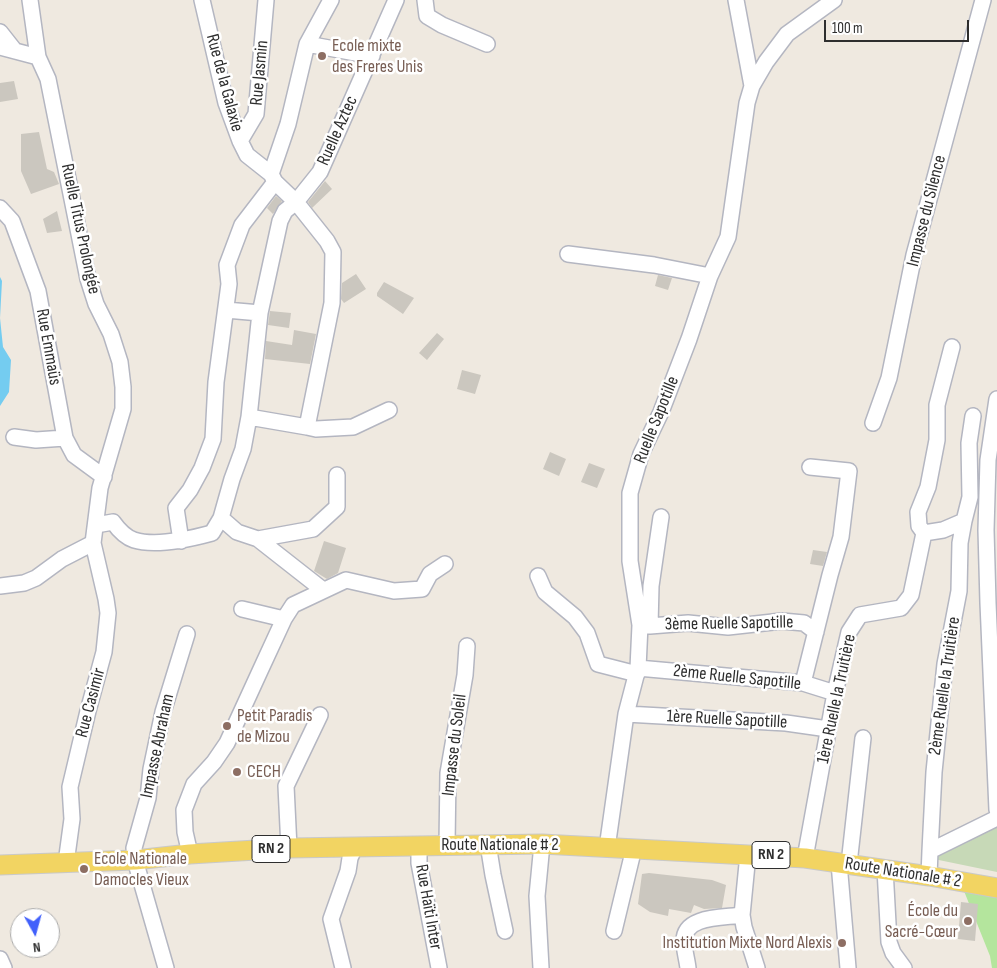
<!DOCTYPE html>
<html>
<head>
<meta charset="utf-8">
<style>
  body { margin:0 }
  #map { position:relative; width:997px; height:968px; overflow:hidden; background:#efe9e0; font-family:"Sofia Sans Condensed",sans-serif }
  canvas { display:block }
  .north { position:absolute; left:10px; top:908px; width:50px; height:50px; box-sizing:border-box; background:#fff; border:1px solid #ababab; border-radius:50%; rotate:173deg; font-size:14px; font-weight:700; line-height:20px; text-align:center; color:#2e2e2e }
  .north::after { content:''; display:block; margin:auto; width:18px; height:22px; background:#4160fb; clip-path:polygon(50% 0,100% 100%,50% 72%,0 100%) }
  .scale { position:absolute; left:824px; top:20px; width:145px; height:22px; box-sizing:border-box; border:2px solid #2e2e2e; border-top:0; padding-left:6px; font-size:15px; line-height:18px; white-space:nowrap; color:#2e2e2e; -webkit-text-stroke:4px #fff; paint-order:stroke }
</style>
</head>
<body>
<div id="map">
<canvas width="997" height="968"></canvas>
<div class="north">N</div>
<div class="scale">100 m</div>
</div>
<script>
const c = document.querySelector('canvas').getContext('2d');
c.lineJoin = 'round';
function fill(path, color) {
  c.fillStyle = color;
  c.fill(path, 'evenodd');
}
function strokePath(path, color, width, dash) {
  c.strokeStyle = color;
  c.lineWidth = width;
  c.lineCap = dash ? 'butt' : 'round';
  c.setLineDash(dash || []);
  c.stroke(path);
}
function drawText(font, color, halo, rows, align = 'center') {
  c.font = font + ' "Sofia Sans Condensed",sans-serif';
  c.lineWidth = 5;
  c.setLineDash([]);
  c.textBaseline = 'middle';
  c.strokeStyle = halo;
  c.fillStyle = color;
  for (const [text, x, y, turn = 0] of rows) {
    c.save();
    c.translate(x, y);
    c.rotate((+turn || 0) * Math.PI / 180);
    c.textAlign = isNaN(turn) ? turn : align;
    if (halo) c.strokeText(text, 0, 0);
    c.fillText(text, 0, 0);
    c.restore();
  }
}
fill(new Path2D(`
  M964,891l33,6v71h-5l-2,-12z`), '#b4e59d');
fill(new Path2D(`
  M997,813v59l-68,-14z`), '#c7d9b7');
fill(new Path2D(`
  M0,277l2,4 -2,37 3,29 8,13 -2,32 -9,14z`), '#74ccf0');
fill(new Path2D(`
  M14,81l4,18 -18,3v-19z
  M39,132l8,37 7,3 5,12 -28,10 -10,-23v-37z
  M325,181l7,8 -20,19 -4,-6z
  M276,196l6,5 -9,13 -6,-6z
  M57,211l5,20 -15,2 -4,-14z
  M356,274l10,15 -22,14 -3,-4 1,-16z
  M658,275l14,3 -4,12 -13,-4z
  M384,282l30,16 -11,16 -26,-18v-3z
  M270,311l21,2 -2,15 -21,-3z
  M294,330l22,4 -6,30 -45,-5 1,-18 26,4z
  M437,333l7,6 -17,21 -8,-7z
  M462,370l19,5 -6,19 -18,-5z
  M550,452l16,7 -7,17 -16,-7z
  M589,463l16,6 -8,19 -16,-6z
  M324,541l22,7 -8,25 -11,6 -13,-8z
  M813,550l14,2 -4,14 -13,-2z
  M649,873l63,7 14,5 -4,23 -18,1 -10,-4 -3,8 -22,-4 -1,7 -18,-4 -12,-8 4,-30z
  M961,902l17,2 -3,37 -17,-2z`), '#cbc7bf');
const minor = new Path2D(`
  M30,0l8,57 10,22 40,200 8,25 15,30 9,28 3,25v22l-23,79 -7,55 13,56 2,14 -4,39 -16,59 -18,76 2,32 -6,44
  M202,0l24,103 14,38 7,14 24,19 4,8 21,20 24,-30 76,-172
  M425,0l2,16 15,9 45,19
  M0,32l15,19
  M307,44l65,12
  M0,47l38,10
  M752,86l14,-24 21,-28 47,-34
  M240,141l16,-27 10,-114
  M271,174l17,-50 19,-80 24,-44
  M0,208l12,13 26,70 27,147 9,17 30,22
  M568,254l86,11 56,11
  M226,310l34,3
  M997,399l-9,61 -2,70 2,73 9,207
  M873,423l16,-45 25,-123 69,-255
  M307,427l9,2 37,-2 36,-17
  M14,437l22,3 29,-2
  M221,518l11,-39 11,-30 6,-32 11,-104 20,-92 5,-10 11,-9 31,39 6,11 -1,51 -25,124 -58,-10
  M96,525l17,-3c5,7 12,15 21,18 22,7 56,-1 78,-7l9,-15 16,14 21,7 65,51
  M924,533l19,-3 21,-9 6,-24 -1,-54 4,-27
  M258,539l55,-10 24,-22v-32
  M181,541l-5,-33 14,-18 12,-22 11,-29 3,-57 13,-98 -2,-19 15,-40 33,-43
  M538,576l7,16 30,25 12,16 11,31 39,10
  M0,586l24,-3 12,-5 26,-19 31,-16
  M242,609l42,10
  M640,625l10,1 38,-3 40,4 54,-6 22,2 12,9
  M650,626l1,-40 10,-69
  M638,668l165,15 32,10
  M803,683l27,-108 11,-38 8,-66 -39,-4
  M626,714l160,9 42,6
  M488,844l5,31 12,56
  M447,845l1,-72 17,-98 2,-29
  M419,846v17l20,105
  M289,848l-3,-62 34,-71
  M607,848l19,-134 12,-46 2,-43 -10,-64v-68l11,-39 20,-42 28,-73 21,-63 18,-39 19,-134 5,-17 -16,-86
  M930,851l4,-79 11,-108 14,-73 1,-48 4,-22
  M190,854l-5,-22 -1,-22 10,-26 20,-22 13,-19 33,-72 24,-52 9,-14 53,-25 48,11 28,-2 8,-15 15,-10
  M748,854l-6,61 2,12 13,41
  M805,858l30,-165 14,-61 11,-17 41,-7 10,-13 13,-62 -5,-7 -1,-14 10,-25 9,-47v-35l15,-58
  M839,863l9,105
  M849,864l14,-126
  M885,869l4,73 4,11 11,15
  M929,876l1,-25 67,-33
  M614,931l20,-83
  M0,959l4,9
  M166,968l-31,-108 -1,-12 14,-50 3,-29 12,-57 24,-78
  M343,968l-12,-49 17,-48 2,-13 5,-11
  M541,968l-4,-72 5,-52
  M688,968c-1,-9 -4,-18 -4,-27 0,-26 40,-23 58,-26`);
const major = new Path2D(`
  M0,865l135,-5 55,-6 99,-6 253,-4 263,14 124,18 68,12`);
strokePath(minor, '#b4b6c1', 18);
strokePath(major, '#c9c9c9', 21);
strokePath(minor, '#fff', 15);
strokePath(major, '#f2d462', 19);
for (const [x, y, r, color] of [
  [322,56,5,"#8d6e63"],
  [227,726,5,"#8d6e63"],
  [237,772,5,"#8d6e63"],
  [84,869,5,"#8d6e63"],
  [968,921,5,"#8d6e63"],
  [842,943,5,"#8d6e63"]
]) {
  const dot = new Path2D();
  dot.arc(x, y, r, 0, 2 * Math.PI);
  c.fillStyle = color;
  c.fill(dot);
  strokePath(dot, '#fff', 2);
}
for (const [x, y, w] of [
  [271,849,38],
  [771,855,38]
]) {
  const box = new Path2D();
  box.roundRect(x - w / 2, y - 13.5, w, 27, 4);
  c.fillStyle = '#fff';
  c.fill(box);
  strokePath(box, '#2e2e2e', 1);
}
drawText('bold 16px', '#2e2e2e', null, [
  ["RN 2",271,849],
  ["RN 2",771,855]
]);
drawText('18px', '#785e54', '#fff', [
  ["Ecole mixte",332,46],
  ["des Freres Unis",332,67],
  ["Petit Paradis",237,716],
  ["de Mizou",237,737],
  ["CECH",247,772],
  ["Ecole Nationale",94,859],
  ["Damocles Vieux",94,880],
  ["École du",958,911,"right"],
  ["Sacré-Cœur",958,932,"right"],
  ["Institution Mixte Nord Alexis",832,943,"right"]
], 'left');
drawText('18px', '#2e2e2e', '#fff', [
  ["Rue Jasmin",260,73,-85],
  ["Rue de la Galaxie",224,83,75],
  ["Ruelle Aztec",338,131,-66],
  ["Impasse du Silence",927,211,-76],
  ["Ruelle Titus Prolongée",80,229,78],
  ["Rue Emmaüs",48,347,80],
  ["Ruelle Sapotille",657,420,-68],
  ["3ème Ruelle Sapotille",729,624,-1],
  ["2ème Ruelle Sapotille",737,678,6],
  ["2ème Ruelle la Truitière",945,686,-82],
  ["1ère Ruelle la Truitière",837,699,-78],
  ["Rue Casimir",91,703,-75],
  ["1ère Ruelle Sapotille",727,720,3],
  ["Impasse du Soleil",455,745,-83],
  ["Impasse Abraham",158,746,-78],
  ["Route Nationale # 2",500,845],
  ["Route Nationale # 2",903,873,9],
  ["Rue Haïti Inter",428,907,80]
]);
</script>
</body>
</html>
